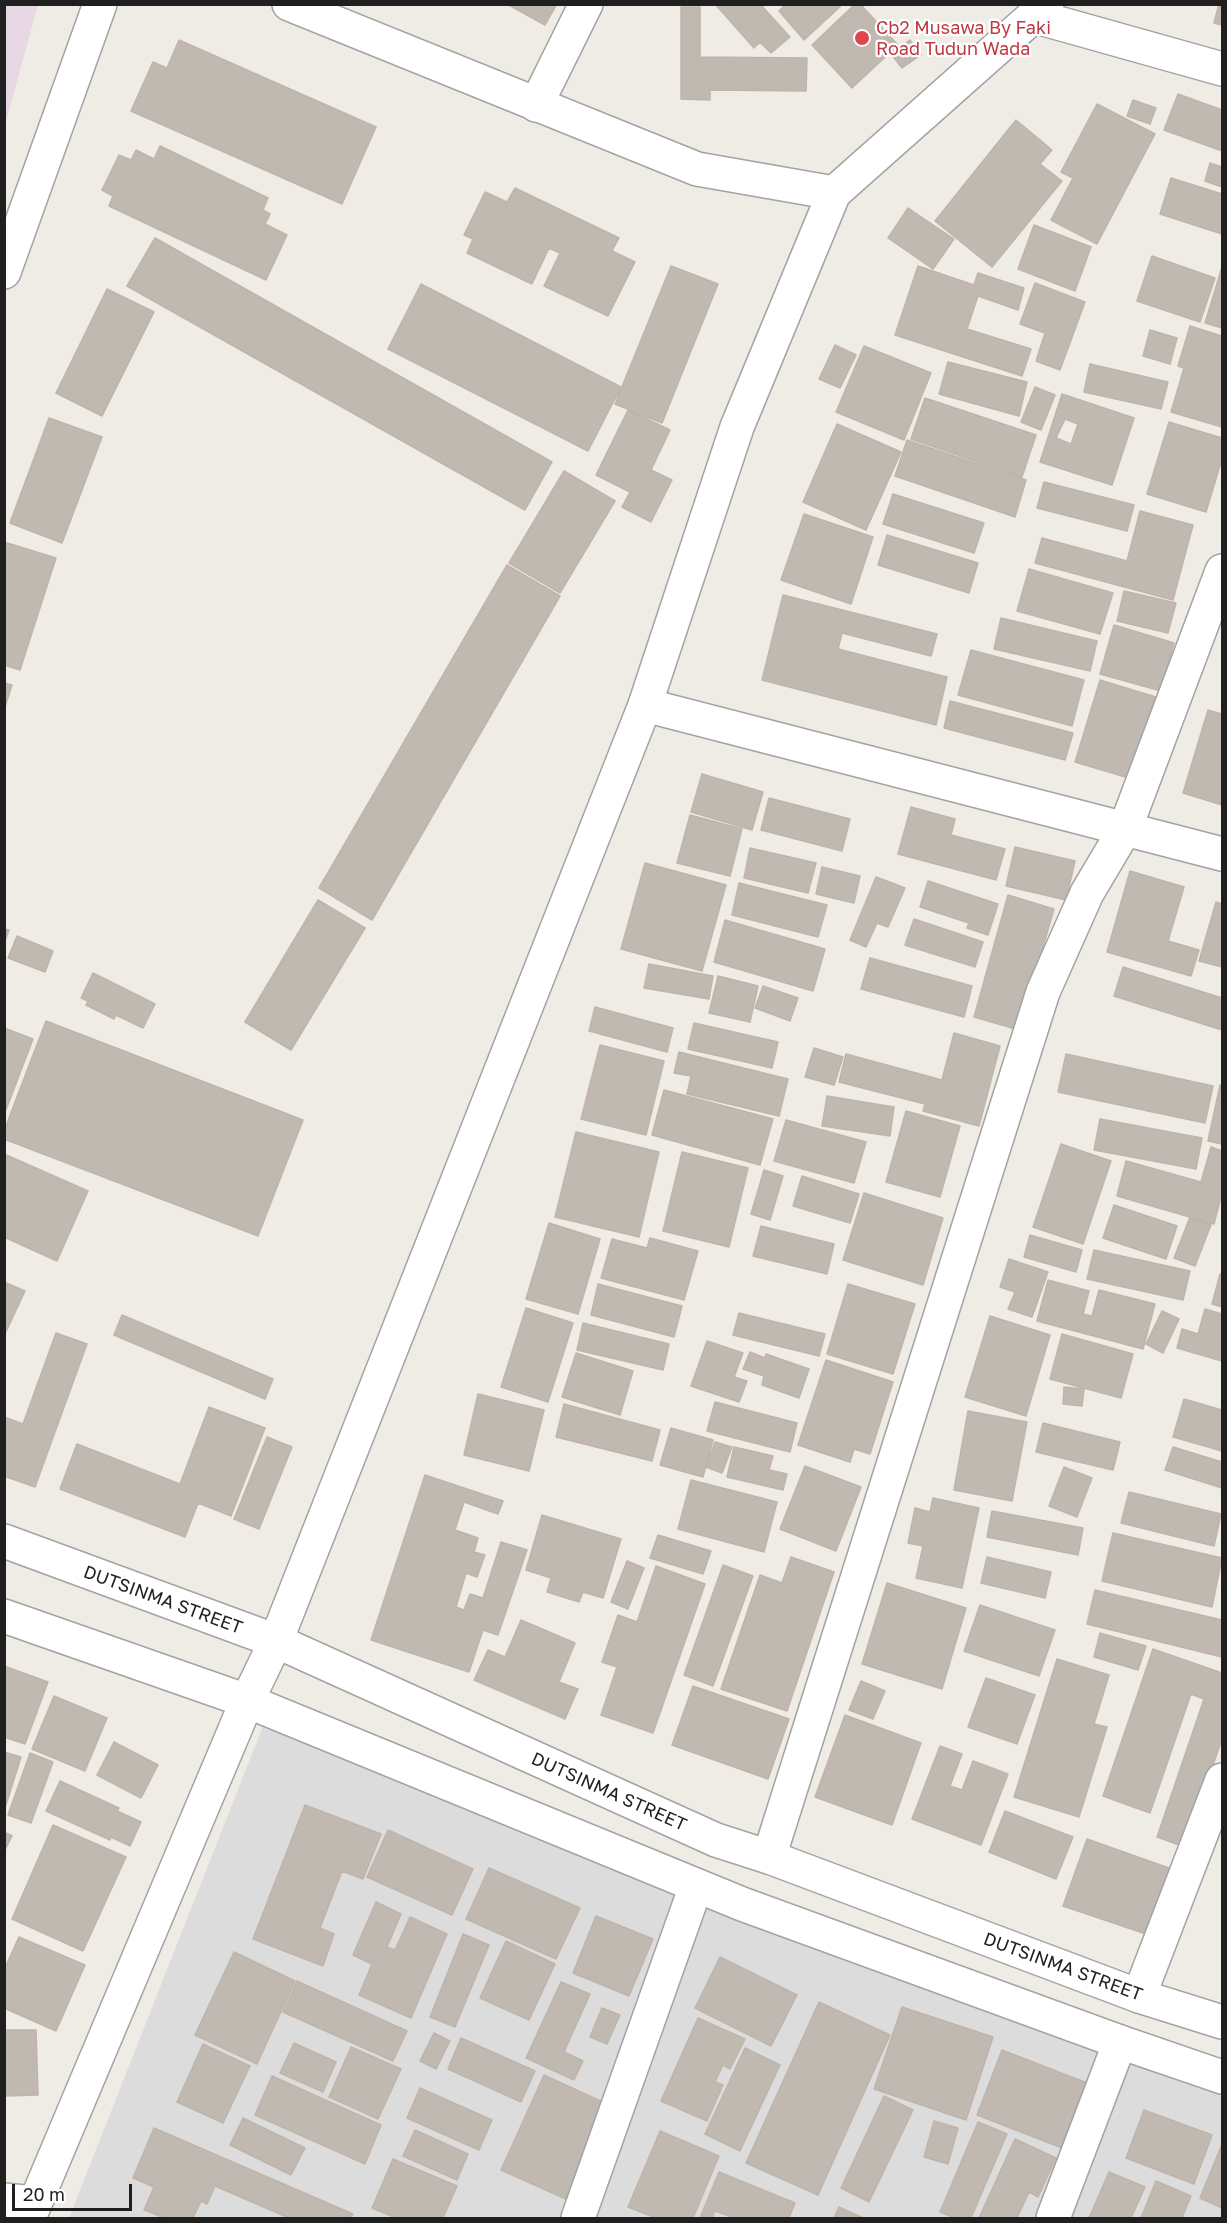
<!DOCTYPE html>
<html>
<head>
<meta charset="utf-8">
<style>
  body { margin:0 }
  #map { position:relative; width:1227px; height:2223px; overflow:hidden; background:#efece5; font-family:"Golos Text",sans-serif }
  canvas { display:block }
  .frame { position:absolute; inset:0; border:6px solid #1f1f1f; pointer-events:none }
  .scale { position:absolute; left:12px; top:2184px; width:120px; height:27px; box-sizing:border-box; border:3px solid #1f1f1f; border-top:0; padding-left:8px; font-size:18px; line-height:21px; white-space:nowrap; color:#1f1f1f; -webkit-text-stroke:4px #fff; paint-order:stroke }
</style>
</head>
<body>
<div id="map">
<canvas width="1227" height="2223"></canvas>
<div class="frame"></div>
<div class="scale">20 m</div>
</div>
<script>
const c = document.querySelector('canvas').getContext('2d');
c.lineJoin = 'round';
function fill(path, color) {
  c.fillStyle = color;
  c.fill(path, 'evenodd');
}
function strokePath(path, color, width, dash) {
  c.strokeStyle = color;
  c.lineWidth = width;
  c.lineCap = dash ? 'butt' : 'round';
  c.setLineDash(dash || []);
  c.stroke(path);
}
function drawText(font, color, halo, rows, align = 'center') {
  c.font = font + ' "Golos Text",sans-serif';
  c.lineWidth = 4.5;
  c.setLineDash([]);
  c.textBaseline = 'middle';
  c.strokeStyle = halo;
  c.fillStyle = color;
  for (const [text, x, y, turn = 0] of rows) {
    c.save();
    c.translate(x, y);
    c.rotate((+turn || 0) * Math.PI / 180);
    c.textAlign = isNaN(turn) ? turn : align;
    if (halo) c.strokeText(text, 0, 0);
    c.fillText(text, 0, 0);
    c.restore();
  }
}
fill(new Path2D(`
  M267,1716l955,368v134h-1153z`), '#dddcdc');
fill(new Path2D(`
  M5,4l33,1 -33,120 -1,-120z`), '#e8d8e4');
const building = new Path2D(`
  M507,4h50l-12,21z
  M715,4h45l30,33 -19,16 -11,-11 -6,6z
  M786,4h57l-39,36 -25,-29z
  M855,4h5l38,41 -46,43 -40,-43z
  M1219,4h3v21l-8,-2z
  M681,7h19v50l107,1 -1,33 -96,-1v10l-29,-1z
  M179,40l197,87 -34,77 -211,-93 22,-49 14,6z
  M910,40l11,15 -19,13 -11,-14z
  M1178,94l44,16v41l-58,-21z
  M1133,100l23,8 -6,16 -23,-8z
  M1097,104l58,30 -58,110 -46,-24 22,-42 -12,-6z
  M1016,120l36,30 -12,14 22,17 -70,86 -57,-46z
  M160,146l108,52 -5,12 7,4 -5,10 22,11 -21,45 -157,-74 4,-10 -11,-6 17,-35 12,5 5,-10 18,9z
  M1210,163l12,4v20l-17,-6z
  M1171,178l51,16v40l-62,-20z
  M515,188l104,50 -7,13 23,11 -27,54 -64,-30 16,-33 -11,-5 -17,36 -65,-31 6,-14 -9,-4 21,-43 22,10z
  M908,208l46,31 -21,30 -45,-31z
  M1034,225l57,22 -16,44 -57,-22z
  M155,238l397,224 -27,48 -398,-224z
  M1152,256l63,22 -15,44 -63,-21z
  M671,266l47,18 -56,139 -47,-19z
  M918,266l56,19 4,-12 46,15 -6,22 -40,-14 -11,33 64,20 -9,27 -127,-41z
  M1222,267v61l-17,-5z
  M1035,283l50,19 -25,68 -24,-9 9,-28 -25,-9z
  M421,284l200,103 -33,64 -200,-102z
  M107,289l47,23 -52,104 -46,-23z
  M1190,326l32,10v91l-51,-15 13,-44 -6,-2z
  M1150,330l27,8 -7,26 -27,-8z
  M835,345l21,10 -16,33 -21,-9z
  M864,346l67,27 -27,67 -68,-28z
  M948,362l79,20 -8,34 -80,-22z
  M1090,364l78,18 -7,27 -77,-17z
  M1035,387l20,8 -14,35 -20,-8z
  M1062,394l72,24 -22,67 -72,-23zM1065,419l13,5 -7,20 -15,-6z
  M925,398l111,37 -14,42 -111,-38z
  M628,410l42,20 -19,40 21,10 -21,42 -29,-15 8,-15 -34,-17z
  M49,418l53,19 -40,106 -52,-20z
  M1169,422l53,16v21l-16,53 -59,-18z
  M837,424l64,28 -35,78 -63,-28z
  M907,440l119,40 -11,37 -120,-41z
  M564,471l51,30 -55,92 -51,-30z
  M1044,482l90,23 -7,26 -90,-23z
  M893,494l91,29 -10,30 -91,-29z
  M1140,511l53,14 -20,75 -138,-37 7,-25 85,23z
  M804,514l69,23 -22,67 -70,-24z
  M887,535l91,28 -9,30 -91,-28z
  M4,542l52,16 -36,112 -16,-5z
  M507,565l53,31 -188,324 -53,-32z
  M1029,569l84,24 -13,41 -83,-23z
  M1124,591l52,12 -8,30 -51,-12z
  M783,595l154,39 -6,22 -89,-23 -4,16 109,28 -11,48 -174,-45z
  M1001,618l96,23 -7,30 -96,-22z
  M1114,625l60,18 -13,48 -61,-17z
  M971,650l113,30 -12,46 -114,-31z
  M1100,680l56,17 -24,82 -57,-17z
  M4,683l8,2 -8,25z
  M950,701l123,32 -8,27 -121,-32z
  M1208,710l14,4v91l-39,-12z
  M702,774l61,18 -11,38 -61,-18z
  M769,798l81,21 -8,32 -81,-21z
  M911,807l44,12 -4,16 54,14 -9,31 -98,-26z
  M690,815l52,14 -12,47 -53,-13z
  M1015,847l60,14 -9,39 -60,-14z
  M750,848l66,15 -8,30 -64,-15z
  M645,863l81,22 -24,86 -81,-22z
  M822,867l38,9 -6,27 -38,-9z
  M1130,871l54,16 -16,54 31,9 -8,26 -84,-24z
  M876,877l29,11 -17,39 -11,-4 -11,24 -16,-7z
  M928,881l70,23 -10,31 -21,-7 2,-5 -49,-16z
  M739,883l88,22 -9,32 -86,-22z
  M1008,895l46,14 -35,121 -45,-13z
  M318,900l47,28 -74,122 -46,-28z
  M1216,902l6,2v63l-23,-6z
  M914,919l69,23 -8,25 -70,-22z
  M725,920l100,29 -12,42 -99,-29z
  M4,929l5,1 -5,14z
  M17,936l36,15 -8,21 -37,-14z
  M870,958l102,28 -8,31 -103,-28z
  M649,964l64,12 -4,23 -65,-11z
  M1123,967l99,31v32l-108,-34z
  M93,973l62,31 -12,24 -27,-13 -2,4 -28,-14 2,-4 -7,-3z
  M718,976l40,10 -8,36 -41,-9z
  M763,986l35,12 -8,23 -35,-13z
  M595,1007l78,21 -6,24 -78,-21z
  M46,1021l257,99 -45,116 -254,-97v-8z
  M694,1023l84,19 -6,26 -84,-19z
  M4,1028l29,11 -29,76z
  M954,1033l46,13 -21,80 -56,-15 2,-7 -86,-22 7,-28 96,26z
  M600,1045l64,16 -18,74 -65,-16z
  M814,1048l29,9 -9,28 -29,-8z
  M679,1052l109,27 -9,37 -92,-22 4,-18 -17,-3z
  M1066,1054l147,32 -8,37 -147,-31z
  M1220,1085h2v59l-14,-3z
  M664,1090l109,29 -13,46 -108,-30z
  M827,1096l67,11 -4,29 -68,-10z
  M906,1111l54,15 -20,71 -54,-15z
  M1100,1119l102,19 -6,31 -102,-19z
  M786,1120l80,22 -12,41 -80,-22z
  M576,1132l83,20 -20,85 -84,-20z
  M1061,1144l50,17 -28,83 -50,-17z
  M1211,1147l11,4v42l-8,31 -97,-28 9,-35 75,21z
  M682,1152l66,16 -19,79 -66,-16z
  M4,1154l84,37 -31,70 -53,-24z
  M764,1170l19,6 -13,44 -19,-6z
  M802,1176l57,18 -9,29 -57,-17z
  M864,1193l79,25 -20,67 -80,-25z
  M1114,1205l63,21 -11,33 -63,-21z
  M1190,1217l21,8 -16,41 -21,-8z
  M549,1223l51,16 -22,75 -52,-15z
  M761,1226l73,18 -7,30 -74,-18z
  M1030,1235l52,15 -6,22 -52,-15z
  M650,1238l48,13 -14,49 -83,-22 11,-39 35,9z
  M1094,1250l96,21 -7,29 -96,-21z
  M1009,1259l39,13 -16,45 -24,-8 7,-17 -15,-5z
  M1220,1274l2,1v32l-10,-3z
  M1048,1280l41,11 -6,23 9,2 7,-26 56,14 -12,45 -106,-28z
  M4,1282l21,9 -21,45z
  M598,1284l84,22 -8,31 -83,-22z
  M848,1284l67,20 -22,70 -66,-20z
  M526,1308l47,15 -25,79 -47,-15z
  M1205,1309l17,5v47l-45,-13 5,-19 16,5z
  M1162,1311l17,8 -16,34 -17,-9z
  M739,1313l86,21 -6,22 -86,-21z
  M122,1315l151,64 -8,20 -151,-64z
  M990,1316l60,19 -24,81 -61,-19z
  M583,1323l86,21 -6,26 -86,-20z
  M56,1333l31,11 -52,143 -31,-11v-59l19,7z
  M1062,1334l71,20 -12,44 -71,-19z
  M707,1341l36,12 -9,24 13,4 -8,21 -48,-16z
  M750,1352l15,6 1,-4 43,15 -10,29 -37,-13 2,-9 -21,-7z
  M576,1353l57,18 -13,44 -58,-18z
  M826,1360l67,22 -23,72 -16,-5 -4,13 -52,-17z
  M1064,1387l20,2 -2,17 -19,-2z
  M478,1394l66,16 -15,61 -65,-16z
  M1184,1399l38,11v41l-49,-14z
  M715,1402l82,21 -7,29 -83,-21z
  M564,1404l96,26 -8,31 -96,-24z
  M209,1407l56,21 -34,88 -33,-13 -13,34 -125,-48 17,-45 103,40z
  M968,1411l59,11 -15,79 -58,-11z
  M1043,1423l77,19 -7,28 -77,-18z
  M671,1428l42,12 -10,37 -43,-12z
  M267,1437l25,10 -33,82 -25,-10z
  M715,1442l17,5 -10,26 -16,-6z
  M734,1447l39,9 -4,14 18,4 -4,16 -56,-13z
  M1173,1447l49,15v26l-57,-18z
  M805,1466l56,21 -25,64 -56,-22z
  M1064,1467l28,11 -15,39 -28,-11z
  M425,1475l78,26 -5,13 -34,-12 -9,28 23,8 -4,14 11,3 -8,22 -11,-4 -10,34 8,3 6,-16 13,4 18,-56 26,8 -29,85 -15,-5 -14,42 -98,-32z
  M691,1480l86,22 -13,50 -86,-23z
  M1129,1492l92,22 -7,32 -93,-23z
  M933,1498l46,10 -17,80 -46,-10 7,-32 -15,-3 7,-35 15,4z
  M992,1511l91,17 -5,27 -91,-18z
  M542,1515l79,24 -18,59 -20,-6 -4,10 -32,-10 4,-14 -25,-8z
  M1113,1533l109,25 -10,49 -110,-26z
  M658,1535l53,16 -8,23 -53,-16z
  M791,1557l43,15 -47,139 -66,-22 39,-114 22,8z
  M987,1557l64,15 -6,26 -64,-15z
  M627,1561l17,7 -16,41 -17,-7z
  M723,1565l30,11 -40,110 -29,-11z
  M656,1566l49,18 -52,149 -52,-18 16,-48 -15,-5 16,-47 19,7z
  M887,1583l79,25 -24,81 -80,-25z
  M1095,1590l127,30v37l-135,-33z
  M980,1605l75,25 -16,46 -75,-25z
  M521,1620l54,23 -16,39 19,7 -13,30 -91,-39 14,-30 17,7z
  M1100,1633l46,13 -8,24 -44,-13z
  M1153,1649l69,24v66l-37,108 -28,-10 47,-138 -13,-5 -41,119 -47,-17z
  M1057,1659l52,16 -15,49 13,3 -28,90 -65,-20z
  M4,1666l44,16 -23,62 -21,-7z
  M986,1678l49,17 -18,49 -49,-17z
  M861,1681l24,10 -12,28 -24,-9z
  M693,1686l96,33 -21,60 -96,-34z
  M54,1696l53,22 -22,53 -53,-22z
  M845,1715l76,28 -29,82 -77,-28z
  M114,1742l44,23 -17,33 -44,-23z
  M940,1746l22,8 -12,32 12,4 11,-29 35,13 -27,71 -69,-26z
  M4,1752l17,5 -17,54z
  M30,1753l23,9 -22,61 -23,-8z
  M60,1781l59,27 -2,3 24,11 -11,24 -19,-9 -1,3 -64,-29z
  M305,1805l76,29 -18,45 -21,-8 -22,57 14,6 -11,32 -70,-27z
  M1005,1811l68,26 -17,42 -67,-27z
  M53,1825l73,32 -43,94 -71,-32z
  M388,1830l85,39 -21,46 -85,-38z
  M4,1832l8,4 -8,16z
  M1087,1839l82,29 -23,66 -83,-28z
  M489,1868l91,40 -24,51 -90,-40z
  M376,1902l25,12 -14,33 8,3 15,-33 37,17 -36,84 -52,-23 13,-31 -19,-9z
  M596,1916l57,23 -24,57 -56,-23z
  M463,1934l26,11 -34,82 -25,-10z
  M19,1937l66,28 -29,66 -52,-23v-38z
  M506,1941l49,23 -26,56 -49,-22z
  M234,1952l61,29 -38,83 -62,-29z
  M720,1957l77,38 -26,51 -76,-38z
  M297,1981l110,50 -14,30 -110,-49z
  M561,1982l29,12 -26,58 19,9 -9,19 -48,-22z
  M819,2002l71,33 -72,160 -72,-32z
  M902,2007l91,30 -27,83 -92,-31z
  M602,2008l18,7 -13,29 -17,-7z
  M698,2018l47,21 -15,30 -7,-4 -8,17 8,3 -16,36 -46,-20z
  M4,2030h32l2,65 -34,1z
  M434,2033l16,8 -14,28 -16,-8z
  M461,2038l74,33 -14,31 -73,-33z
  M294,2043l42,19 -13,30 -43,-19z
  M203,2044l47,22 -27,57 -46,-21z
  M351,2047l50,22 -23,50 -49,-22z
  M745,2048l35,17 -40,86 -35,-17z
  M1002,2050l85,33 -25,65 -85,-33z
  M544,2075l65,30 -43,94 -65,-29z
  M272,2076l109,49 -16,39 -110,-49z
  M420,2088l72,32 -13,30 -72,-32z
  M884,2096l29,14 -44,92 -28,-14z
  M1144,2110l68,25 -18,49 -68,-26z
  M243,2118l62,30 -14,27 -61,-30z
  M934,2121l24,7 -10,36 -24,-7z
  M978,2122l29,12 -36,84h-16l-15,-6z
  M154,2128l199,86 -2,4h-62l-74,-32 -8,18 -6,-3 -8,17h-28l-21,-8 10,-23 -21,-9z
  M415,2130l53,24 -11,26 -54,-24z
  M660,2131l59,25 -26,62h-37l-28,-11z
  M1015,2139l41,19 -18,39 -9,-5 -12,26h-38z
  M1222,2144v64l-22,-10z
  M393,2159l64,27 -14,32h-47l-24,-10z
  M719,2172l76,31 -6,15h-54l-20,-7 -3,7h-12z
  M1109,2172l36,15 -14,31h-42z
  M1156,2181l35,15 -9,22h-41z
  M839,2207l24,11h-29z`);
fill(building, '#c0b9b2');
strokePath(building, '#c0b4a8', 1.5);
const minor = new Path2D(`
  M1033,16l189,53
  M536,105l50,-101
  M4,272l96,-268
  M645,705l577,149
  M769,1857l274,-865 44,-99 38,-64 97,-258
  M1139,1996l83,-216
  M4,2200l31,3
  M578,2218l118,-332
  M1053,2218l67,-176`);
const tertiary = new Path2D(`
  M289,4l408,165 137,24 213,-189
  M4,1541l272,100 440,199 53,17 370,139 83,26
  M4,1616l243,85 495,203 378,138 102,35
  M29,2218l218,-517 29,-60 369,-936 92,-278 97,-234`);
strokePath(minor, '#a3a3a3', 36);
strokePath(tertiary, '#a3a3a3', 36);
strokePath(minor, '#fff', 33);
strokePath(tertiary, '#fff', 33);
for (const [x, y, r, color] of [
  [862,38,8,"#e0444e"]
]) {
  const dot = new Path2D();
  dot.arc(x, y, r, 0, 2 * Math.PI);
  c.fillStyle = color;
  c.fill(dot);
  strokePath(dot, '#fff', 2);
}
drawText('18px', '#be3a42', '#fff', [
  ["Cb2 Musawa By Faki",876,28],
  ["Road Tudun Wada",876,49]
], 'left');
drawText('18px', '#1f1f1f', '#fff', [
  ["DUTSINMA STREET",163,1600,20],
  ["DUTSINMA STREET",609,1792,24],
  ["DUTSINMA STREET",1063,1967,20]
]);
</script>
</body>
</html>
